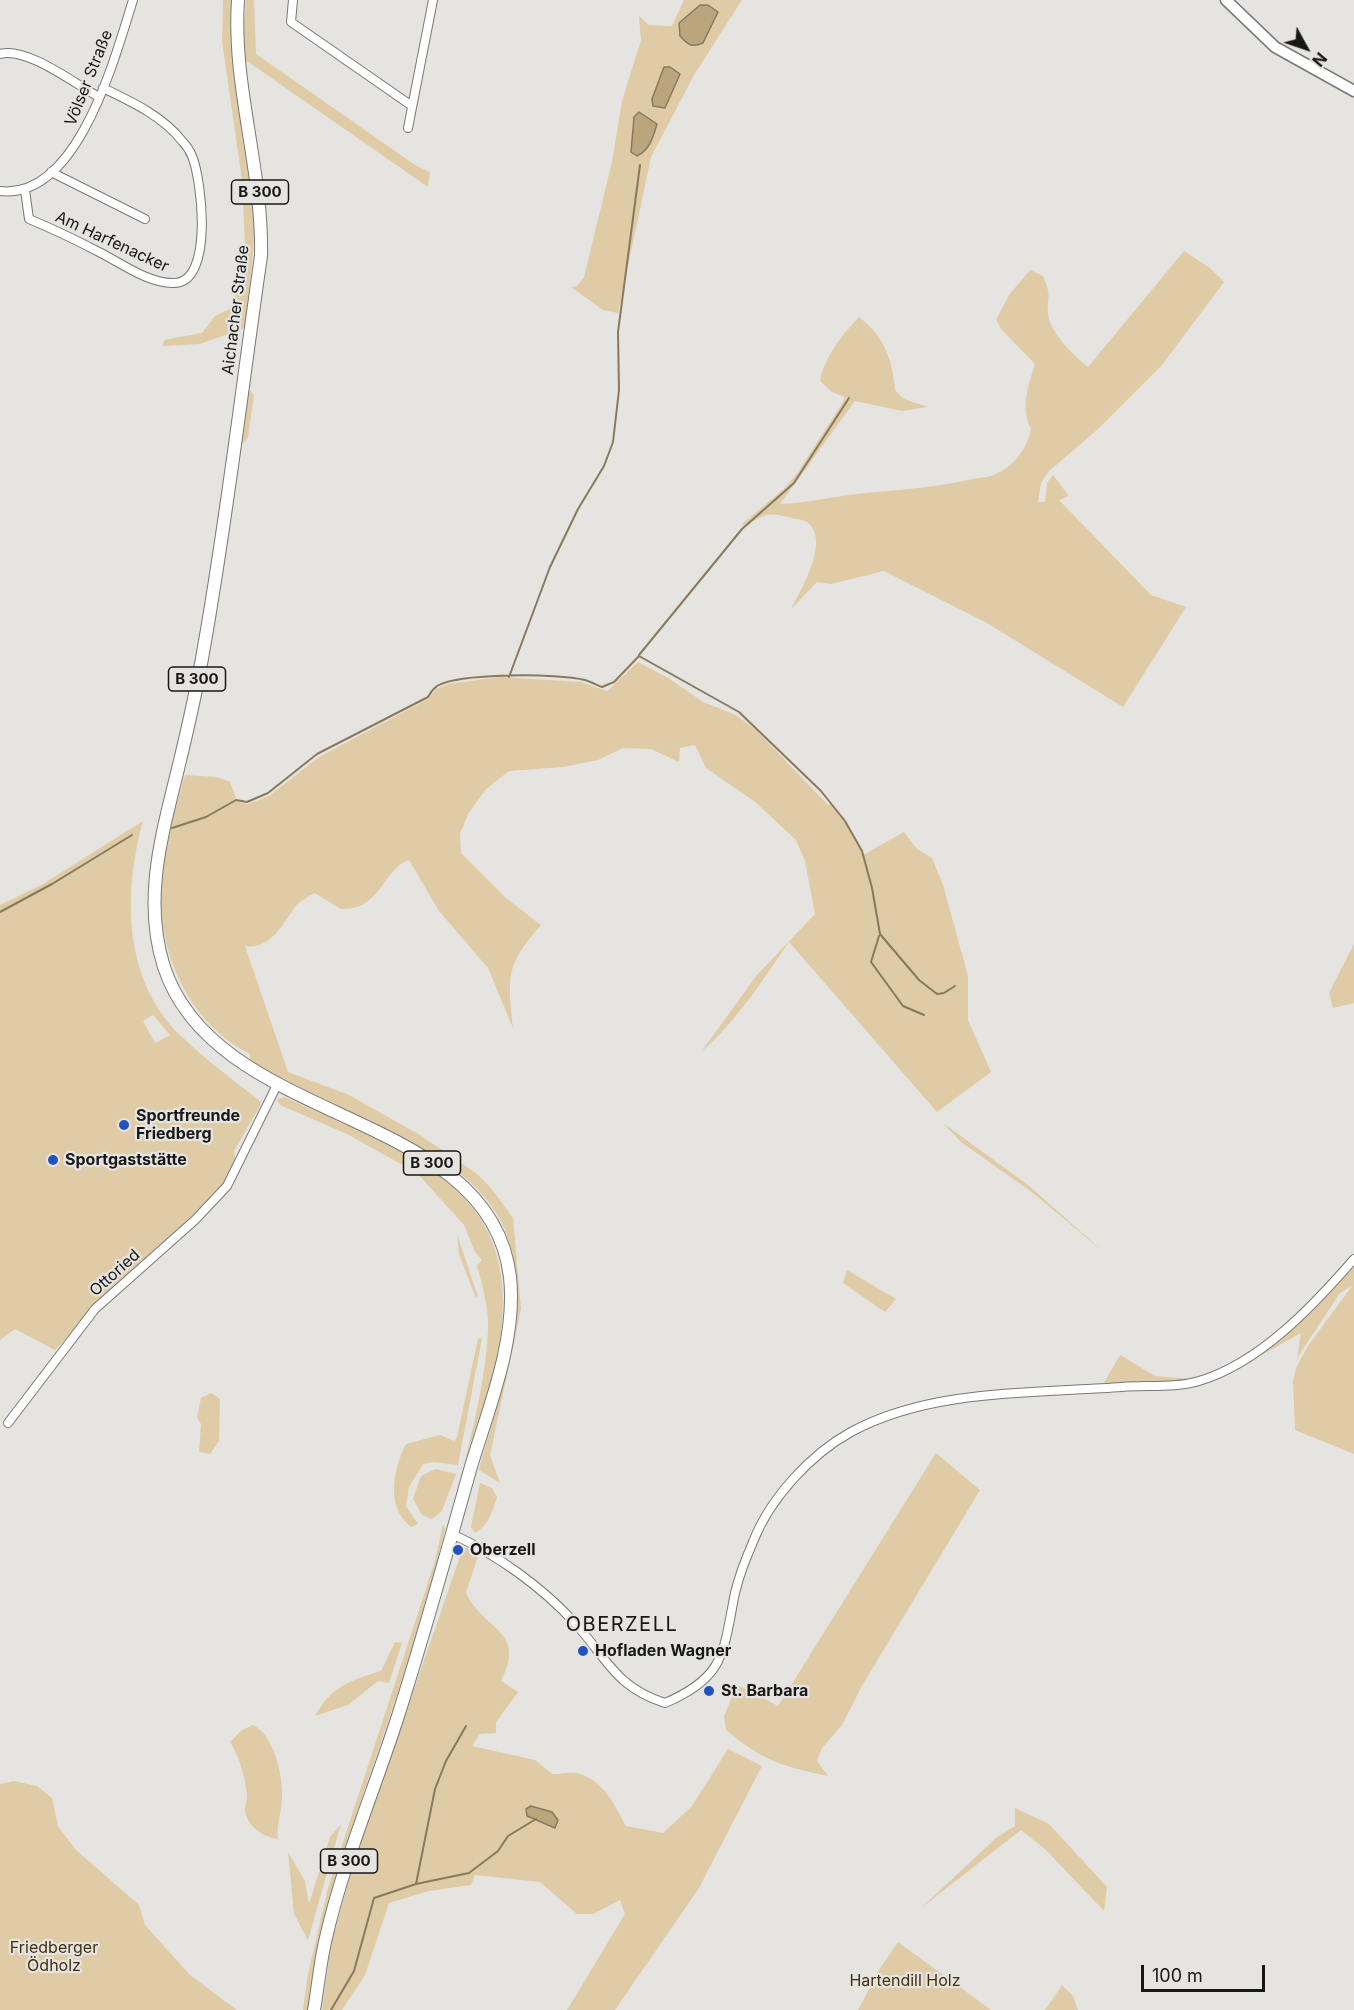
<!DOCTYPE html>
<html>
<head>
<meta charset="utf-8">
<style>
  body { margin:0 }
  #map { position:relative; width:1354px; height:2010px; overflow:hidden; background:#e6e4e1; font-family:Inter,sans-serif }
  canvas { display:block }
  .north { position:absolute; left:1276px; top:18px; width:60px; height:60px; -webkit-text-stroke:4px #e6e4e1; paint-order:stroke; rotate:130deg; font-size:16px; font-weight:700; line-height:24px; text-align:center; color:#171716 }
  .north::after { content:''; display:block; margin:auto; width:21px; height:27px; background:#171716; clip-path:polygon(50% 0,100% 100%,50% 72%,0 100%) }
  .scale { position:absolute; left:1141px; top:1965px; width:124px; height:27px; box-sizing:border-box; border:3px solid #171716; border-top:0; padding-left:8px; font-size:18px; line-height:21px; white-space:nowrap; color:#171716; -webkit-text-stroke:4px #e6e4e1; paint-order:stroke }
</style>
</head>
<body>
<div id="map">
<canvas width="1354" height="2010"></canvas>
<div class="north">N</div>
<div class="scale">100 m</div>
</div>
<script>
const c = document.querySelector('canvas').getContext('2d');
c.lineJoin = 'round';
function fill(path, color) {
  c.fillStyle = color;
  c.fill(path, 'evenodd');
}
function strokePath(path, color, width, dash) {
  c.strokeStyle = color;
  c.lineWidth = width;
  c.lineCap = dash ? 'butt' : 'round';
  c.setLineDash(dash || []);
  c.stroke(path);
}
function drawText(font, color, halo, rows, align = 'center') {
  c.font = font + ' Inter,sans-serif';
  c.lineWidth = 4.5;
  c.setLineDash([]);
  c.textBaseline = 'middle';
  c.strokeStyle = halo;
  c.fillStyle = color;
  for (const [text, x, y, turn = 0] of rows) {
    c.save();
    c.translate(x, y);
    c.rotate((+turn || 0) * Math.PI / 180);
    c.textAlign = isNaN(turn) ? turn : align;
    if (halo) c.strokeText(text, 0, 0);
    c.fillText(text, 0, 0);
    c.restore();
  }
}
fill(new Path2D(`
  M223,0h8c-3,66 16,126 22,191 5,46 -4,91 -8,137l-45,16 -37,2 1,-6 38,-7 13,-17 15,-7 11,-30 4,-33 -3,-66 -20,-139z
  M246,0h8l2,54 159,111 15,7 -2,15 -184,-128 -1,-24z
  M684,0h58l-48,75 -43,82 -33,156 -15,-3 -32,-23 6,-1 7,-9 28,-115 10,-61 19,-61 -2,-24 10,9 23,1z
  M1184,251l26,17 14,14 -62,83 -64,64 -50,43 -7,11 -3,19h7l2,-19 6,-8 16,21 -10,4 92,95 35,12 -63,100 -136,-84 -103,-52 -53,13 -14,-2 -26,27c10,-19 40,-69 16,-87 -5,-3 -13,-3 -19,-5 -19,-5 -27,-3 -42,10l-4,-3 43,-36 13,-16 45,-70 2,-5 -13,-5 -12,-11c4,-24 23,-47 39,-64 24,18 34,43 36,73l9,9 24,8 -26,4 -47,-10 -75,103c28,-1 50,-7 78,-10 36,-4 74,-6 110,-14 7,-2 16,-2 23,-4 21,-7 36,-26 40,-47 -11,-22 -3,-42 4,-65l-33,-34 -6,-10 13,-25 21,-25 13,6c9,21 4,18 5,37 1,19 26,43 40,54z
  M248,389l6,6 -6,42 -4,6 -5,-2z
  M638,662l32,17 33,23 33,13 20,15 72,75 3,-2 14,18 18,34 41,-23 13,17 15,9 11,27 25,91v44l23,52 -54,40 -148,-170c-27,39 -52,79 -88,110l56,-77 58,-61 -10,-53 -9,-21 -42,-39 -48,-33 -11,-23 -15,3 -1,14 -28,-13 -28,-1 -25,12 -35,7 -54,4 -23,18 -18,25 -8,20 1,19 45,45 35,27c-36,41 -33,51 -28,103l-25,-60 -49,-57 -30,-51c-26,8 -28,51 -68,49l-26,-16c-6,3 -16,8 -20,14 -12,17 -25,43 -50,39l43,126 61,23 71,40 56,38 15,15 22,30 8,91 -31,146 10,28 -21,-13c13,-50 35,-109 37,-160 2,-27 -3,-65 -15,-89 -32,-61 -112,-89 -170,-117 -27,-14 -54,-28 -81,-42v-8c-61,-30 -94,-104 -89,-171 2,-36 14,-73 24,-108l32,2 13,5 7,19 11,3 21,-8 50,-39 109,-58 8,-10 12,-5 53,-7 80,5 26,9z
  M143,821c-20,72 -20,158 37,214 24,24 54,45 81,67l-1,4 -26,45 2,14c-28,48 -77,80 -117,118 -22,21 -43,45 -64,67l-40,-21 -15,11v-435l43,-21zM153,1015l17,20 -15,8 -12,-22z
  M1354,944v59l-21,5 -4,-15z
  M285,1097c118,57 239,85 215,245 -6,40 -23,80 -35,119 10,-42 21,-87 23,-130 1,-22 -5,-44 -11,-65l5,-6 -7,-8 -11,-27 -47,-52 -70,-39 -67,-29 -3,-6z
  M943,1123l85,62 78,69 -73,-61 -72,-51z
  M457,1234l21,63 -3,-1 -16,-42z
  M1354,1263v191l-59,-24 -2,-49 3,-13 12,-22 44,-60 -12,7 -43,65 4,-25 -72,40 54,-36 33,-30z
  M847,1270l49,29 -11,13 -42,-29z
  M482,1338l-24,127 -24,-3 -11,2 -14,23 -3,19 12,18 -7,3c-26,-21 -18,-57 -5,-83l34,-9 14,6 3,-4 21,-98z
  M1120,1355l35,21 37,3 -12,3 -78,4z
  M211,1393l9,6 -1,42 -9,13 -11,-2 2,-28 -4,-6 4,-20z
  M936,1453l44,37 -117,194 -21,41 -20,23 -5,13 11,15c-46,-10 -65,-15 -102,-46l-2,-14 13,-31 41,21z
  M436,1469l20,5 -14,37 -10,8 -10,-4 -9,-16 8,-23z
  M480,1483l12,5 5,9c-5,15 -8,28 -22,36l-4,-6z
  M443,1524l2,4c-35,164 -114,316 -137,482h-5l5,-36 20,-86 107,-327z
  M463,1548h5l10,8 -12,37c19,39 61,37 35,88l17,11 -22,30v11l-16,1 -8,12 63,14 17,14c8,0 21,-3 28,0 24,7 35,32 46,52l37,7 29,-27 36,-57 34,17 -63,122 -84,122h-48l58,-96 -5,-14 -27,14h-16l-37,-32 -65,-7 -4,10 -42,6 -40,12 -24,72 -23,35h-20l9,-65 22,-80z
  M395,1642l7,1 -13,40 -11,-2 -30,24 -33,11c17,-30 34,-35 66,-45z
  M253,1725c21,10 30,50 29,72 0,15 -6,27 -4,42 -15,-2 -31,-12 -33,-29 0,-5 2,-9 2,-14 -2,-19 -7,-38 -17,-54l12,-12z
  M14,1781l23,5 15,12 6,28 18,24 63,55 6,20 45,50 47,35h-237v-226z
  M1015,1808l34,16 58,63 -3,24 -59,-62 -24,-19 -100,78 75,-70 19,-12z
  M341,1824l-33,116 -14,-26 -6,-62 17,29 4,23 21,-67z
  M898,1942l93,68h-133l21,-40z
  M1062,1985l11,11 5,14h-33z`), '#dfcba5');
const water = new Path2D(`
  M700,5h8l10,7 -15,31c-11,5 -15,2 -23,-7l-1,-13z
  M664,67h6l10,7 -15,34 -12,-2 -1,-7z
  M639,112l18,12c-4,13 -7,26 -20,32l-6,-4 3,-35z
  M531,1806l21,6 6,8 -3,8 -28,-12 -1,-7z`);
fill(water, '#baa57d');
strokePath(water, '#897a5e', 1.5);
strokePath(new Path2D(`
  M639,655l103,-126 52,-46 55,-85
  M509,677l41,-110 28,-58 26,-43 9,-24 6,-52 -1,-58 22,-167
  M172,828l34,-11 30,-17 11,2 21,-9 49,-39 111,-57c2,-4 5,-8 9,-11 22,-13 121,-13 148,-6 6,2 12,5 17,7l12,-5 25,-26 100,56 82,79 24,30 17,30 10,37 8,46 39,46 18,14 7,-1 11,-7
  M0,912l52,-28 80,-49
  M879,936l-8,26 32,44 21,9
  M416,1884l53,-11 29,-22 10,-15 28,-17
  M331,2010l23,-39 20,-73 42,-14 19,-95 11,-28 20,-35`), '#897a5e', 2);
const street = new Path2D(`
  M293,0l-2,22 121,84
  M0,54c26,-8 75,30 99,43
  M408,128l25,-128
  M51,172l94,47
  M25,190l4,29c24,10 47,21 70,33 22,11 50,32 75,31 40,0 28,-103 18,-127 -2,-5 -6,-11 -10,-15 -19,-25 -52,-40 -79,-53
  M0,191c78,9 115,-134 133,-191
  M8,1423l87,-114 100,-89 32,-34 50,-101
  M452,1534c44,20 90,53 122,88 33,36 41,65 91,81 61,-26 58,-51 70,-110 4,-17 11,-35 18,-51 17,-44 58,-88 98,-110 78,-43 184,-39 271,-45 24,-2 54,1 77,-6 61,-18 115,-76 155,-122`);
const secondary = new Path2D(`
  M1226,0l49,47 79,44`);
const primary = new Path2D(`
  M238,0c-6,86 25,169 23,256 -19,131 -34,262 -57,391 -7,42 -17,85 -27,126 -16,65 -34,128 -13,194 53,161 326,140 346,310 7,64 -22,132 -40,193 -23,82 -46,165 -72,246 -24,75 -56,149 -73,226 -5,22 -7,45 -11,68`);
strokePath(street, '#797875', 10);
strokePath(secondary, '#797875', 13);
strokePath(primary, '#797875', 14);
strokePath(street, '#fff', 8);
strokePath(secondary, '#fff', 10);
strokePath(primary, '#fff', 12);
for (const [x, y, r, color] of [
  [124,1125,6,"#2252bf"],
  [53,1160,6,"#2252bf"],
  [458,1550,6,"#2252bf"],
  [583,1651,6,"#2252bf"],
  [709,1691,6,"#2252bf"]
]) {
  const dot = new Path2D();
  dot.arc(x, y, r, 0, 2 * Math.PI);
  c.fillStyle = color;
  c.fill(dot);
  strokePath(dot, '#e6e4e1', 2);
}
for (const [x, y, w] of [
  [260,192,57],
  [197,679,57],
  [432,1163,57],
  [349,1861,57]
]) {
  const box = new Path2D();
  box.roundRect(x - w / 2, y - 12, w, 24, 4.5);
  c.fillStyle = '#e6e4e1';
  c.fill(box);
  strokePath(box, '#171716', 1.5);
}
drawText('bold 15px', '#171716', null, [
  ["B 300",260,192],
  ["B 300",197,679],
  ["B 300",432,1163],
  ["B 300",349,1861]
]);
drawText('16px', '#171716', '#e6e4e1', [
  ["Völser Straße",89,78,-68],
  ["Am Harfenacker",112,242,25],
  ["Aichacher Straße",236,310,-83],
  ["Ottoried",115,1273,-42]
]);
drawText('bold 16px', '#171716', '#e6e4e1', [
  ["Sportfreunde",136,1116],
  ["Friedberg",136,1134],
  ["Sportgaststätte",65,1160],
  ["Oberzell",470,1550],
  ["Hofladen Wagner",595,1651],
  ["St. Barbara",721,1691]
], 'left');
drawText('16px', '#40300e', '#e6e4e1', [
  ["Friedberger",54,1948],
  ["Ödholz",54,1966],
  ["Hartendill Holz",905,1981]
]);
c.letterSpacing = '1.5px';
drawText('20px', '#171716', '#e6e4e1', [
  ["OBERZELL",622,1625]
]);
c.letterSpacing = '0px';
</script>
</body>
</html>
